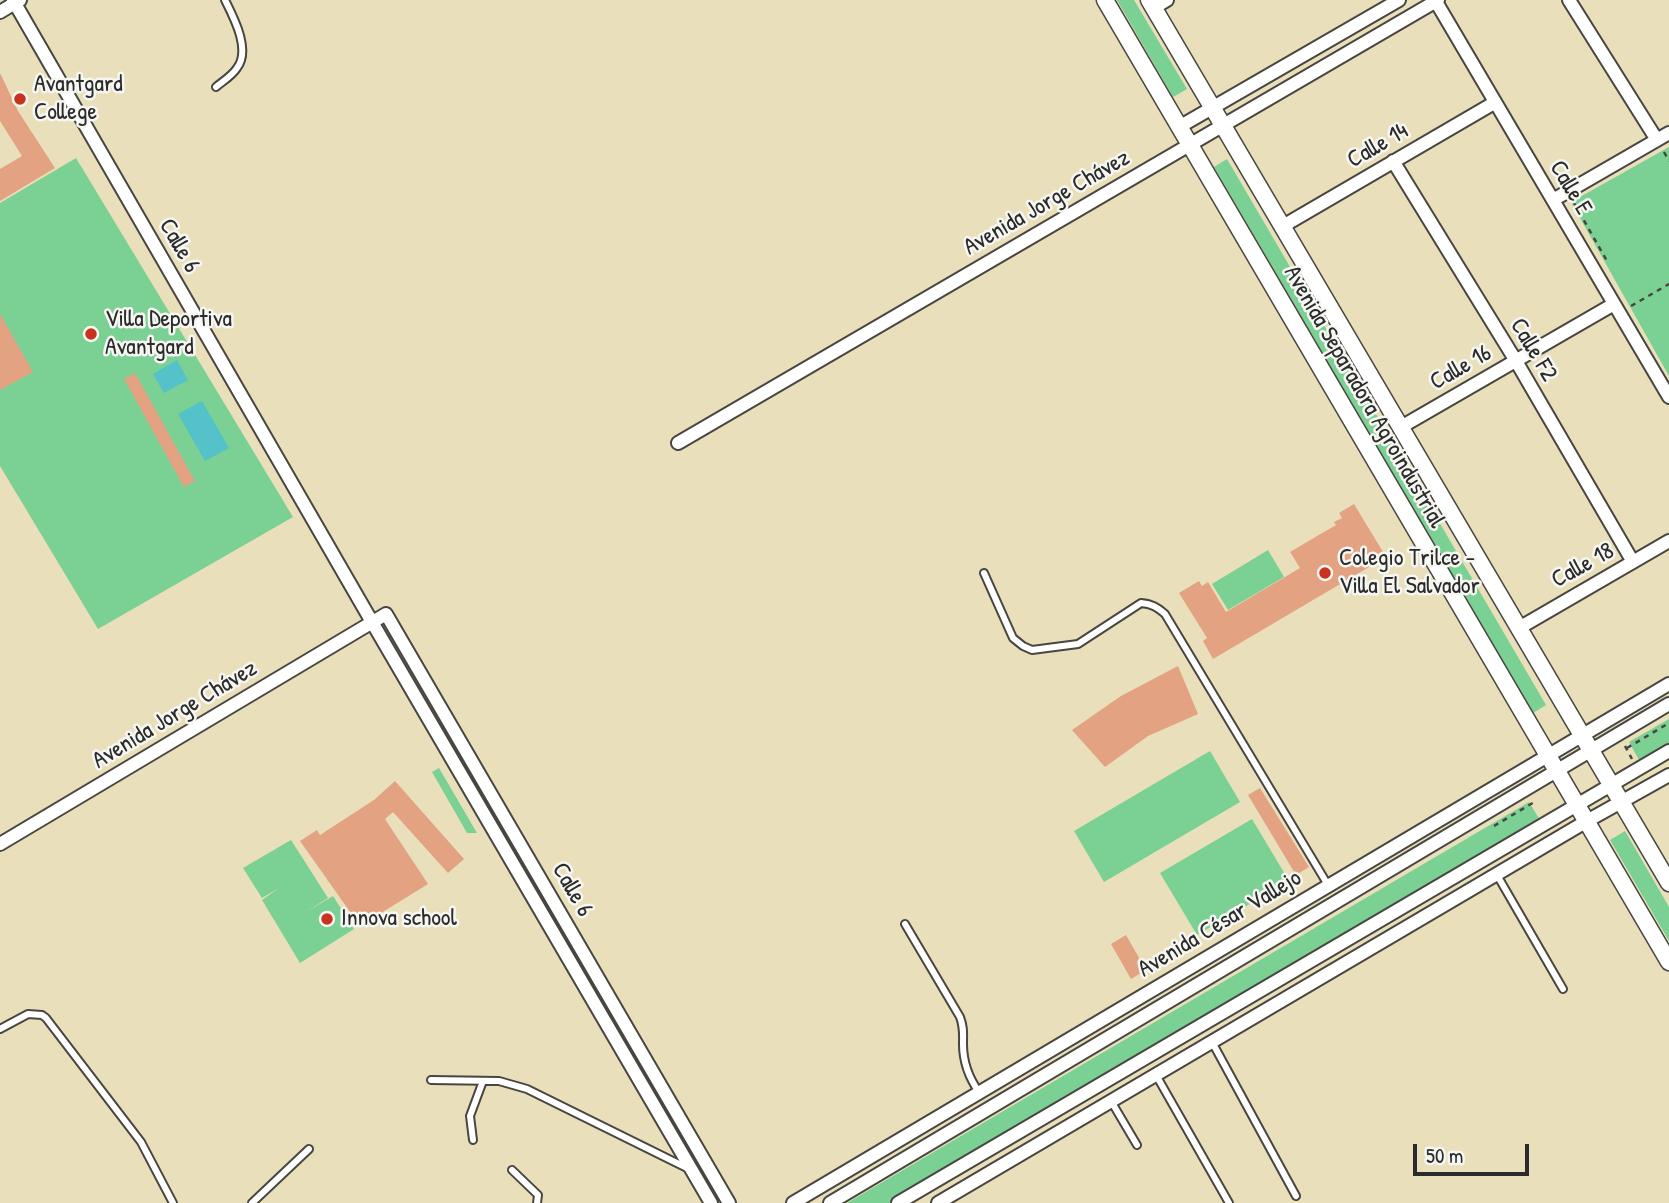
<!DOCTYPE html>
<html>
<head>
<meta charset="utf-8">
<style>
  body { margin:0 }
  #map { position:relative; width:1669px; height:1203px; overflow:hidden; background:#e9dfba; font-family:"Patrick Hand",sans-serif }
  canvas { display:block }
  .scale { position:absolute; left:1413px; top:1144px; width:116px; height:32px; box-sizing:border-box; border:4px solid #2b2b2b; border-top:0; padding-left:9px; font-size:21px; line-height:24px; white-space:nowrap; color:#2b2b2b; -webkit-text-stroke:5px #f6f6f2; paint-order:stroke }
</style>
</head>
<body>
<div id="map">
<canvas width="1669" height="1203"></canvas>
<div class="scale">50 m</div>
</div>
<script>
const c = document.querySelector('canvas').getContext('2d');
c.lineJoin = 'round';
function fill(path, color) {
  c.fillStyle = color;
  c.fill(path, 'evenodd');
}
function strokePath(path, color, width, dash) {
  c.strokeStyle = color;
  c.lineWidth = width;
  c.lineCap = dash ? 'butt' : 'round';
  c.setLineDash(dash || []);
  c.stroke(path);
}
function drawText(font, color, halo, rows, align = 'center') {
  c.font = font + ' "Patrick Hand",sans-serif';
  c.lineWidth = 5;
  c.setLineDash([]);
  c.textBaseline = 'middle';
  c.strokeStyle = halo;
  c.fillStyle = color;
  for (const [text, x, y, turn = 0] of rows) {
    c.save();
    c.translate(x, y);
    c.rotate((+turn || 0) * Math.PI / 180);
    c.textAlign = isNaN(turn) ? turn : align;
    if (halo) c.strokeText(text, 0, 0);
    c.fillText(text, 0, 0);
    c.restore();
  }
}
fill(new Path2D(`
  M1117,0h17l53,89 -14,8z
  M1669,147v229l-98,-174z
  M76,158l217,359 -195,112 -98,-163v-263z
  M1227,159l319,546 -13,8 -319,-546z
  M1268,550l16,27 -56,33 -16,-26z
  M1669,719v32l-26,16 -14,-25z
  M1210,751l30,51 -136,80 -30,-51z
  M439,768l38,65h-10l-35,-61z
  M1529,802l11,18 -651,383h-42z
  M1252,819l37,62 -92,54 -37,-62z
  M1625,831l44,76v34l-59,-101z
  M291,840l37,58 -22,14 27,-16 21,33 -54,34 -38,-63 17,-12 -17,10 -19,-30z`), '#7bd094');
fill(new Path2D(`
  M177,360l11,20 -24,13 -11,-19z
  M202,401l27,47 -24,13 -27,-47z`), '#55c2ca');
fill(new Path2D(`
  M0,73l18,38 37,57 -55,33v-32l22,-13 -22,-35z
  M0,314l33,58 -33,18z
  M135,373l60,108 -11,6 -60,-108z
  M1354,504l32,53 -173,102 -10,-18 4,-3 -28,-45 20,-12 3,5 6,-4 18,30 74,-44 -10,-16 46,-27 -2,-3 8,-4 -3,-5z
  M1178,666l20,48 -50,22 -43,31 -33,-37 49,-34z
  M395,781l69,78 -16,14 -55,-61 -8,7 43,65 -68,42 -60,-85 17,-11 3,5 54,-35z
  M1260,788l49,79 -13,8 -48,-80z
  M1126,935l20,35 -15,9 -20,-35z`), '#e3a282');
const service = new Path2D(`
  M216,87c7,-6 16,-11 21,-19 14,-18 -3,-50 -12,-68
  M984,573l29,65 10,8 9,4 46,-6 63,-41c11,1 16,4 24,11l163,271
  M1497,875l66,114
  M905,924l55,93c4,11 3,16 3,27 0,18 6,34 16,48
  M0,1029l28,-15 14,1 4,3 95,124 32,61
  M1212,1042l84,154
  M1156,1075l73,128
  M431,1080l68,1 28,8 160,79
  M1111,1101l26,44
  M473,1140l-3,-24 13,-35
  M512,1170l26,25 -1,8
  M252,1203l57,-54`);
const minor = new Path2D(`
  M13,0l359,622 339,581
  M1435,0l234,397
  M1569,0l88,140
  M1154,8l13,-8
  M0,12l20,-12
  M1179,127l220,-127
  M1393,161l123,200 117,201
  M1553,200l116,-67
  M1283,226l211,-123
  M1401,427l213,-123
  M678,443l760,-443
  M1519,628l150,-87
  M0,844l386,-230 343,589
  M793,1203l876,-519
  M830,1203l839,-499
  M898,1203l771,-452
  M938,1203l649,-382 82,-46`);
const tertiary = new Path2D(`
  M1105,0l564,962
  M1149,0l520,883`);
strokePath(service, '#484640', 10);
strokePath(minor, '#484640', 16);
strokePath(tertiary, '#484640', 19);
strokePath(new Path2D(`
  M1664,152l5,9
  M1574,203l33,58
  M1631,306l38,-22
  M1625,746l7,13
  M1627,748l42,-25
  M1494,826l42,-25`), '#484640', 2.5, [5, 5]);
strokePath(service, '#fff', 6);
strokePath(minor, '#fff', 12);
strokePath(tertiary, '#fff', 16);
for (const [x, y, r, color] of [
  [20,99,7,"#c8321e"],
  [91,334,7,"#c8321e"],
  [1325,573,7,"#c8321e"],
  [327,919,7,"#c8321e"]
]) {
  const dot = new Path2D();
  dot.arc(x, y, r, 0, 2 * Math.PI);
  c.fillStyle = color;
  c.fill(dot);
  strokePath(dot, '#f6f6f2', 2.5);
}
drawText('24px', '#2b2b2b', '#f6f6f2', [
  ["Avantgard",34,85],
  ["College",34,113],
  ["Villa Deportiva",105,320],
  ["Avantgard",105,348],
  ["Colegio Trilce -",1339,559],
  ["Villa El Salvador",1339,587],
  ["Innova school",341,919]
], 'left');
drawText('24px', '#2b2b2b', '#f6f6f2', [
  ["Calle 14",1378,146,-30],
  ["Calle E",1570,188,59],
  ["Avenida Jorge Chávez",1047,203,-30],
  ["Calle 6",179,246,60],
  ["Calle F2",1533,350,59],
  ["Calle 16",1461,368,-30],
  ["Avenida Separadora Agroindustrial",1364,397,60],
  ["Calle 18",1583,566,-29],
  ["Avenida Jorge Chávez",175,715,-31],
  ["Calle 6",572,890,60],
  ["Avenida César Vallejo",1220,924,-31]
]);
</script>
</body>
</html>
